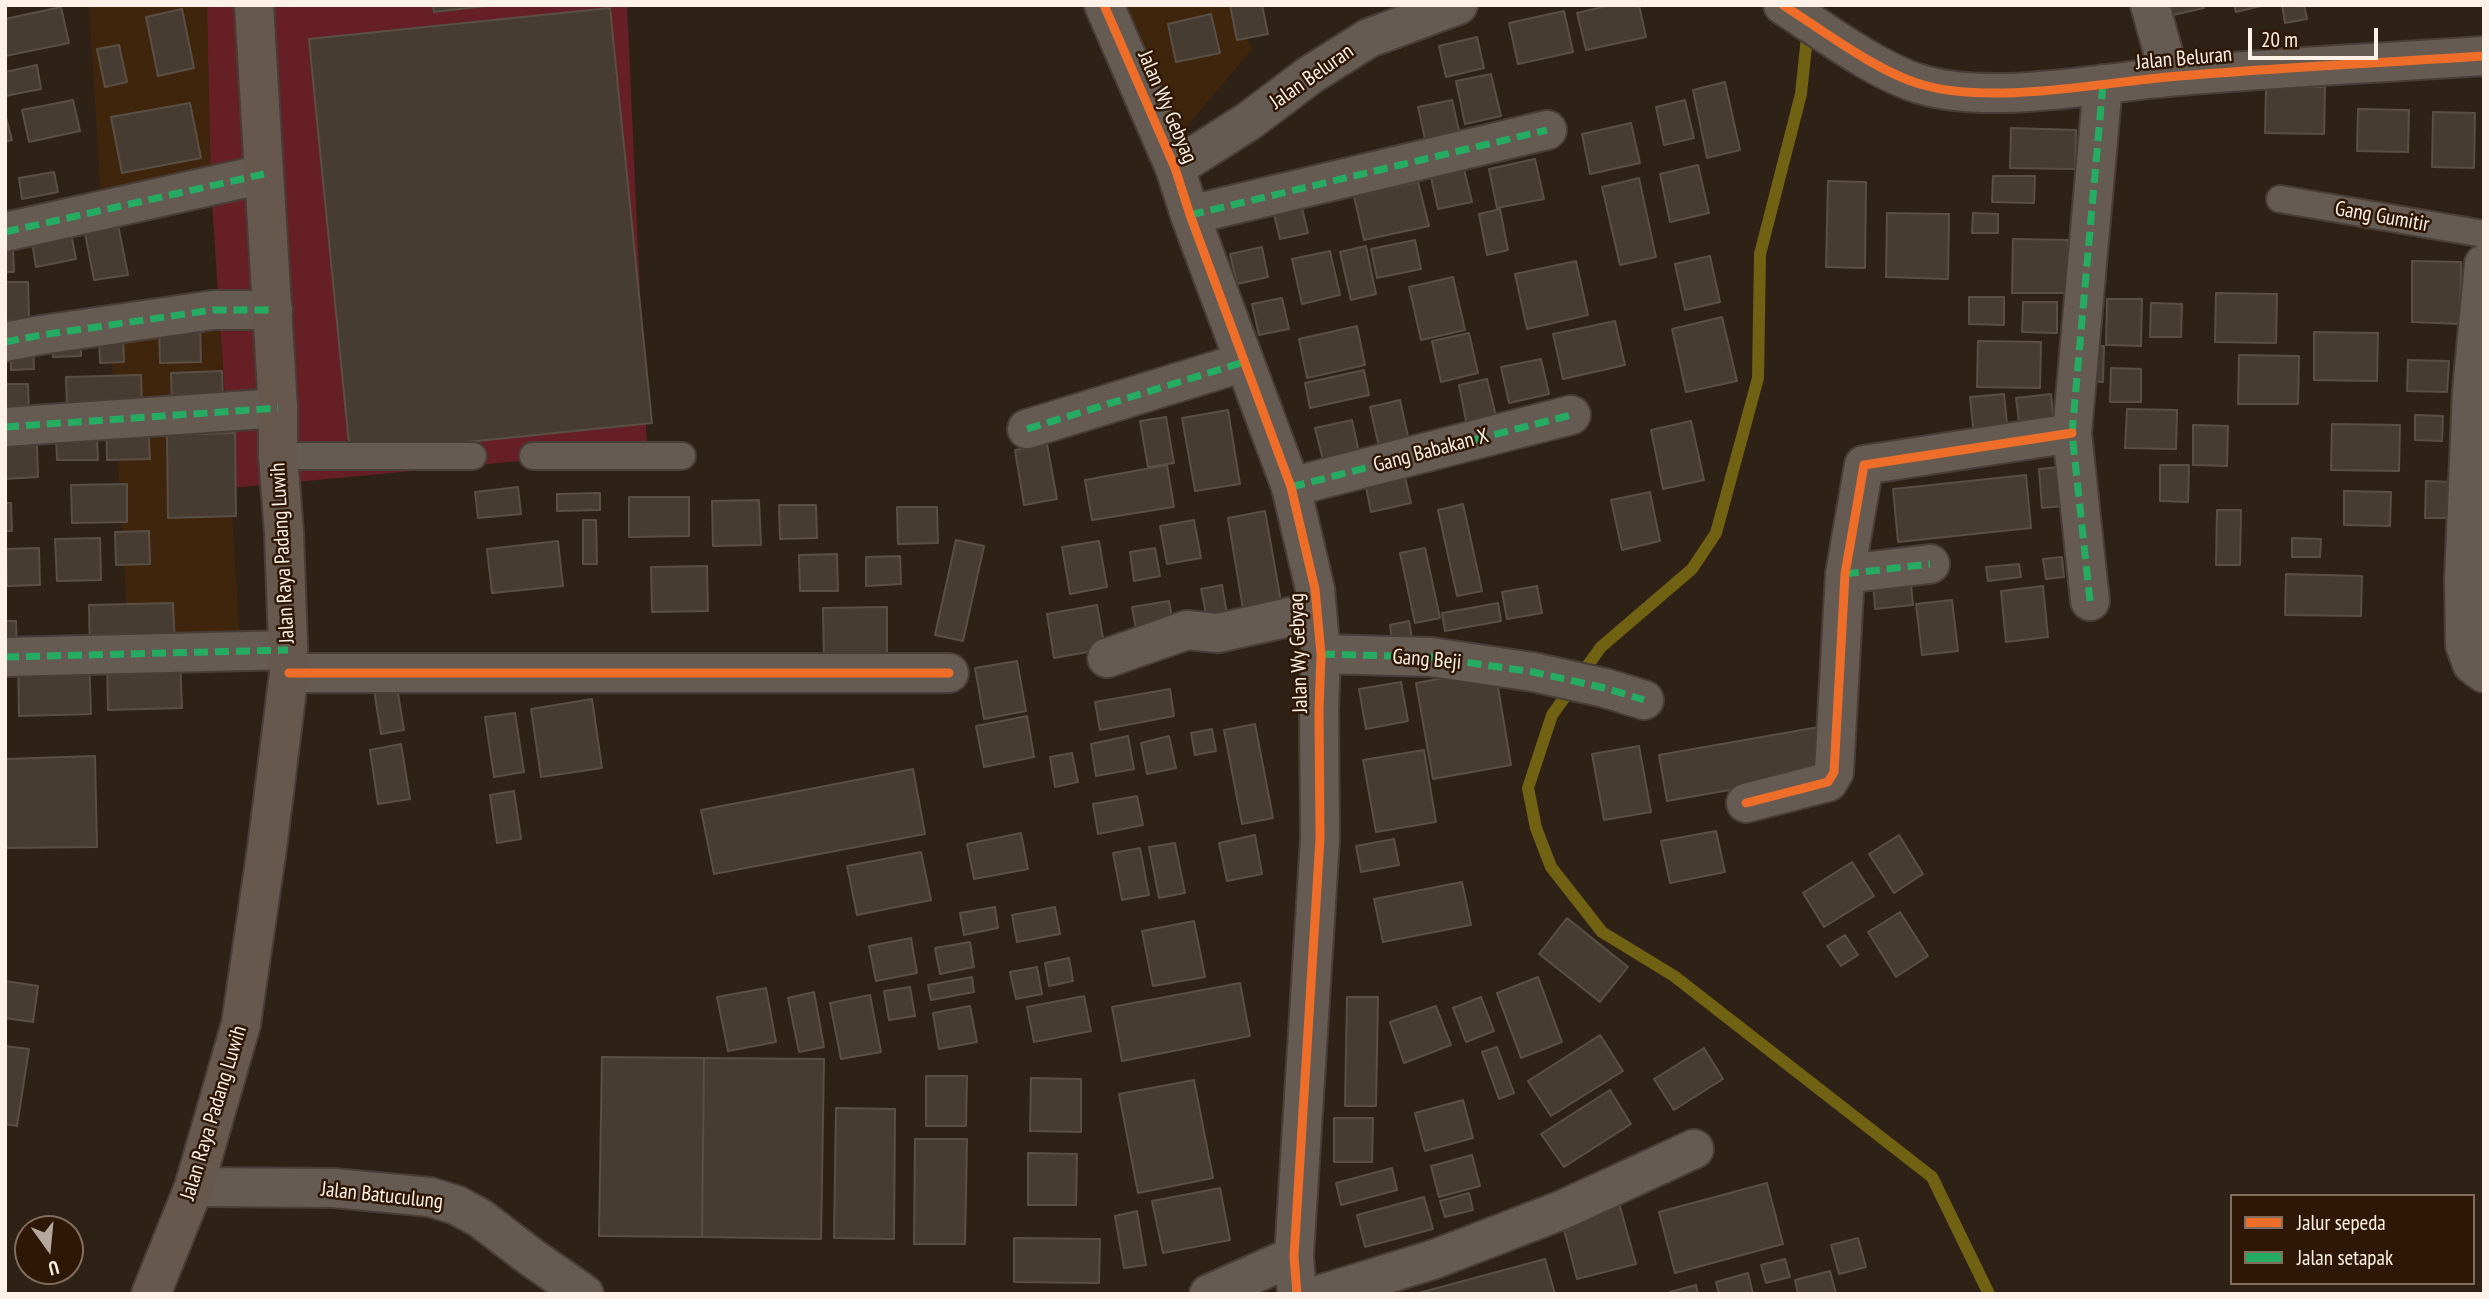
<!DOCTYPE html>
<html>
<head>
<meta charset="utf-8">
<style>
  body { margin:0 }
  #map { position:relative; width:2489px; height:1299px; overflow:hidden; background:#2e2217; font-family:"PT Sans Narrow",sans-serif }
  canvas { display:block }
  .frame { position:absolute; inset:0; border:7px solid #fef1e7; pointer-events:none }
  .legend { position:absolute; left:2230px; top:1194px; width:245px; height:91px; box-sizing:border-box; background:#2e1704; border:2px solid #816e5f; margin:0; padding:9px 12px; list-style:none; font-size:21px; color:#fef1e7 }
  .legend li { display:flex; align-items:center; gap:14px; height:35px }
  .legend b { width:35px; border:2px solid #816e5f }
  .north { position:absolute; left:14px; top:1215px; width:70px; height:70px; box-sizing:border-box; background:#2e1704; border:2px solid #816e5f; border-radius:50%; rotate:165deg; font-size:19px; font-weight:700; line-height:28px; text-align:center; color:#fef1e7 }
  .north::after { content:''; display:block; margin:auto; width:24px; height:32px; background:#b5a99e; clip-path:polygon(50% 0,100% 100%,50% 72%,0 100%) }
  .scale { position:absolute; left:2248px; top:28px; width:130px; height:32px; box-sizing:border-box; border:4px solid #fef1e7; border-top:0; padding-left:9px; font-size:21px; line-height:24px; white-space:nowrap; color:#fef1e7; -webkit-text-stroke:5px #2e1704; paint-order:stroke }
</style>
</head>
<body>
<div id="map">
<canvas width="2489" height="1299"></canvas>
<div class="frame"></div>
<ul class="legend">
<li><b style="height:9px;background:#ee6e29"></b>Jalur sepeda</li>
<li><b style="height:9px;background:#26ab63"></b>Jalan setapak</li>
</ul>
<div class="north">U</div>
<div class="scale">20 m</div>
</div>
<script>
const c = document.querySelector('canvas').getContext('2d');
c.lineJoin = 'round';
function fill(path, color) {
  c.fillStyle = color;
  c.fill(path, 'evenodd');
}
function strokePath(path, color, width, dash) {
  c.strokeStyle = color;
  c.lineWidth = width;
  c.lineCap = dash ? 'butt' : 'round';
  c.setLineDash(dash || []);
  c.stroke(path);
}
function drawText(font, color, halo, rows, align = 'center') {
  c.font = font + ' "PT Sans Narrow",sans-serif';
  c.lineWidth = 5;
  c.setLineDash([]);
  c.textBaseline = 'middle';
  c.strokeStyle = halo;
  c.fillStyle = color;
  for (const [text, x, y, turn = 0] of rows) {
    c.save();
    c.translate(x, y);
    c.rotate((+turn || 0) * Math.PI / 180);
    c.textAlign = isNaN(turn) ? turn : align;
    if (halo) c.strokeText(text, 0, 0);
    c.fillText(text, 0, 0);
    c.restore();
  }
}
fill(new Path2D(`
  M89,5h118l4,182 -110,9z
  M1106,5h127l19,44 -91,108z
  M219,311l22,345 -111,8 -20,-337z`), '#40250d');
fill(new Path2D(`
  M207,5h420l20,444 -416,39 -20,-301z`), '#662025');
strokePath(new Path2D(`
  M1808,27l-7,67 -41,160 -2,124 -42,155 -24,36 -91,78 -49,68 -24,73 8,40 15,39 51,65 72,44 258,201 57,117`), '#706212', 12);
const building = new Path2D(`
  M433,5h61l-60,7z
  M1230,5h32l6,29 -31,6z
  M1611,5h28l7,32 -60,13 -9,-37z
  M2157,5h46l1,3 -44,10z
  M2234,5h31l-29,7z
  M2282,5h22l3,14 -22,4z
  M61,7l8,36 -64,13v-37z
  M610,8l42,415 -302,31 -41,-415z
  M182,9l12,59 -36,8 -12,-59z
  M1564,11l9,41 -55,12 -9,-41z
  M1211,14l9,39 -44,9 -8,-38z
  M1477,37l7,31 -38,9 -7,-31z
  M119,45l8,37 -22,5 -8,-38z
  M37,65l4,24 -36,7v-24z
  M1491,74l10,42 -36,8 -9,-43z
  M1725,82l15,68 -33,8 -14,-68z
  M2266,87h59l-1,47 -59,-1z
  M73,100l7,31 -51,11 -7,-32z
  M1452,100l7,31 -34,8 -7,-32z
  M1685,100l9,38 -30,7 -8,-38z
  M190,103l11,55 -79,15 -11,-56z
  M2358,109l51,1 -1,42 -51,-1z
  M2433,112l42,1 -1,55 -42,-1z
  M5,114l7,26 -7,2z
  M1631,123l9,40 -50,11 -8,-40z
  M2011,128l65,2 -1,39 -65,-1z
  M1535,159l9,40 -47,9 -8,-39z
  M1463,165l9,37 -34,7 -8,-36z
  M1698,165l11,48 -39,9 -10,-48z
  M54,172l4,20 -36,7 -3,-21z
  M1993,176h42l-1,27 -42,-1z
  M1639,178l17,79 -36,8 -18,-78z
  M1828,181l38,1 -1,86 -39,-1z
  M1418,182l11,44 -65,14 -10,-44z
  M1302,208l6,25 -28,6 -6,-25z
  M1500,209l8,41 -21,5 -8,-41z
  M115,210l13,65 -34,5 -12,-63z
  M1887,213l62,1 -1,65 -62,-2z
  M1973,213l25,1v19h-26z
  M69,223l7,36 -40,8 -6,-38z
  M2013,239l55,1 -1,53h-55z
  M1415,240l6,29 -44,9 -6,-29z
  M1366,246l10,48 -25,6 -11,-48z
  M5,247h8l1,25h-9z
  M1262,247l6,30 -31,7 -7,-30z
  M1330,251l10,44 -38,9 -10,-45z
  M1710,256l10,46 -35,8 -10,-46z
  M1576,261l12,54 -61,14 -12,-55z
  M2412,261l49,1 -1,62 -48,-2z
  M1453,277l12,53 -44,10 -12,-53z
  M5,282h23l1,38 -24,1z
  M2216,293l61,1 -1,49 -61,-1z
  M1969,297h35v28l-35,-1z
  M1282,298l7,31 -30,6 -7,-31z
  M2107,299h35l-1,47 -35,-1z
  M2023,302h34v31l-35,-1z
  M2151,303l31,1 -1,33h-31z
  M1722,317l15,64 -51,11 -14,-63z
  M1615,321l10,44 -62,14 -10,-45z
  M200,323l1,39 -41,1 -1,-39z
  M1357,326l8,39 -58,13 -8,-39z
  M99,332h24l1,30 -24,1z
  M2314,332l64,1 -1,48 -63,-1z
  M1469,333l9,40 -37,9 -9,-41z
  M81,338v18l-28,1v-18z
  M1978,341l63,1 -1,46 -63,-1z
  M33,343l1,26 -23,1v-26z
  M2081,346h23l-1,36 -23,-1z
  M2239,355l60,1 -1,48h-60z
  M1541,359l8,35 -40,9 -8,-36z
  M2408,360l41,1 -2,31 -40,-1z
  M2111,368l30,1v33h-31z
  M1364,370l5,25 -59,13 -5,-25z
  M222,371l1,34 -51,2 -1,-34z
  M141,375l1,30 -75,2 -1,-30z
  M1487,379l10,41 -30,6 -8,-41z
  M5,384h23l1,35 -24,1z
  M2004,394l4,40 -34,3 -4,-40z
  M2051,394l3,32 -34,4 -4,-32z
  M1400,400l10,45 -30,6 -10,-44z
  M2127,409l50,1 -1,39 -51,-1z
  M1228,410l12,74 -45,7 -13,-73z
  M2415,415l28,1 -1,25 -27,-1z
  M1166,417l8,46 -26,4 -8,-46z
  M1352,420l8,37 -36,7 -9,-36z
  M148,421l2,38 -43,1 -1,-38z
  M1691,421l13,59 -41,9 -12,-59z
  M2332,424l68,1 -1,46 -68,-1z
  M2193,425l35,1 -1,40 -34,-1z
  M235,433l1,83 -68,2 -1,-83z
  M97,435l1,25h-41l-1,-24z
  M1047,444l10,55 -33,6 -9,-55z
  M37,445l1,32 -33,2v-33z
  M1167,465l7,42 -82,13 -7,-40z
  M2160,465h29l-1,37 -28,-1z
  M2059,467l4,39 -21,2 -3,-39z
  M1404,473l7,30 -40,9 -6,-30z
  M2026,475l5,53 -133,14 -5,-53z
  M2426,481l27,1v36h-28z
  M127,484v38l-55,1 -1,-38z
  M518,487l3,27 -43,4 -3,-26z
  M2344,491l47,1 -1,34 -46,-1z
  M1650,492l10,49 -38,9 -11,-50z
  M600,493v17l-43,1v-17z
  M629,497h60v39l-60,1z
  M759,500l2,45 -48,1 -1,-45z
  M5,503h6l1,28h-7z
  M1463,504l19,87 -25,5 -19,-86z
  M779,505h37l1,33 -37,1z
  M897,507h40l1,36 -40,1z
  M2217,510h24l-1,55h-24z
  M1265,511l16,91 -38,7 -15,-91z
  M583,520h13l1,44h-14z
  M1194,520l7,38 -34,6 -7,-38z
  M149,531l1,33 -34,1 -1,-33z
  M100,538l1,42 -44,1 -2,-42z
  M2292,538l29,1 -1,18h-28z
  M956,540l28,6 -21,95 -28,-6z
  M558,541l5,45 -71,7 -5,-44z
  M1099,541l8,46 -37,7 -8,-47z
  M39,548l1,37 -33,1 -1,-37z
  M1155,548l5,28 -26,5 -4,-29z
  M1425,548l15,70 -25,5 -15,-70z
  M837,554l1,37h-38l-1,-36z
  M900,556l1,28 -35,2v-29z
  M2062,557l2,20 -18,2 -3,-20z
  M2019,564l2,13 -33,4 -2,-14z
  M707,566l1,45 -56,1 -1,-45z
  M2286,574l76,2 -1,40 -76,-1z
  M1910,575l3,30 -38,4 -2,-30z
  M1222,585l6,35 -20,3 -7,-34z
  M1537,586l5,27 -35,6 -5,-27z
  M2043,586l5,51 -42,5 -5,-51z
  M1952,600l6,51 -36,4 -6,-51z
  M1169,601l5,28 -37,6 -5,-28z
  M173,603l2,47 -85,2 -1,-47z
  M1498,603l3,18 -56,10 -3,-18z
  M1097,605l8,44 -51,9 -7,-44z
  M887,607v53l-63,2 -1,-54z
  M5,621h11l1,28h-12z
  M1409,621l3,18 -20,3 -2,-17z
  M89,657l2,57 -72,2 -1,-58z
  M180,658l2,50 -74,2 -1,-50z
  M1017,661l9,50 -42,8 -9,-51z
  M1495,669l16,96 -78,14 -17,-96z
  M1401,682l7,39 -42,8 -7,-40z
  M397,687l7,43 -23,4 -7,-44z
  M1170,689l4,27 -74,14 -5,-28z
  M592,699l10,69 -61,9 -10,-68z
  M515,713l9,59 -30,5 -9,-60z
  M1027,716l7,41 -50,10 -8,-41z
  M1255,724l18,94 -31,6 -18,-94z
  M1819,727l8,46 -160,28 -8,-46z
  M1212,729l4,22 -21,4 -4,-22z
  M1128,736l6,33 -38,7 -5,-32z
  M1169,736l7,32 -29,6 -6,-31z
  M401,744l9,55 -32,5 -8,-54z
  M1639,746l12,66 -47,8 -12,-66z
  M1424,750l12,72 -60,10 -13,-72z
  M1072,753l6,29 -23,5 -5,-30z
  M95,756l2,91 -92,1v-89z
  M913,769l12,65 -211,40 -13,-64z
  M514,791l7,48 -24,4 -7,-48z
  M1137,796l6,29 -45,9 -5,-30z
  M1716,831l9,41 -55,11 -9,-42z
  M1021,833l7,36 -54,10 -7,-35z
  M1255,835l7,39 -35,7 -8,-38z
  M1899,835l24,39 -29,19 -25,-39z
  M1394,839l5,26 -38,7 -5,-26z
  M1175,843l10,50 -26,5 -10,-51z
  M1140,848l9,47 -27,5 -9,-47z
  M921,852l10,48 -74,15 -10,-49z
  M1852,862l22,34 -50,31 -21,-34z
  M1462,882l9,43 -88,17 -9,-43z
  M995,907l3,21 -34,7 -4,-22z
  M1055,907l5,27 -43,8 -5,-27z
  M1900,912l28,44 -32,21 -28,-45z
  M1567,918l61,49 -28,35 -61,-48z
  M1194,921l11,56 -52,9 -11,-55z
  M1845,935l13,20 -17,11 -14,-20z
  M911,938l6,35 -41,8 -7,-35z
  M970,942l4,25 -34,7 -5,-26z
  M1069,958l4,23 -24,5 -4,-23z
  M1037,967l5,27 -26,5 -6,-27z
  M972,977l2,15 -43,8 -3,-15z
  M1538,977l24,65 -41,16 -24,-65z
  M5,981l33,5 -5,36 -28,-4z
  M1240,983l10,53 -128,25 -10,-54z
  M910,987l5,29 -26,4 -5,-29z
  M766,988l10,54 -48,9 -11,-54z
  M814,992l10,55 -25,5 -11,-54z
  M870,995l11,57 -40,7 -11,-56z
  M1084,996l7,35 -57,11 -7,-35z
  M1347,997h31l-2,109h-31z
  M1481,997l13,34 -28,11 -13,-34z
  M970,1006l7,36 -38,7 -6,-36z
  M1436,1006l15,39 -47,18 -14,-41z
  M1600,1035l23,36 -72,45 -23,-35z
  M5,1046l24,3 -12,77 -12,-2z
  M1497,1047l17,46 -15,6 -17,-47z
  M1704,1048l19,31 -49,31 -20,-31z
  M602,1057l102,1 -2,179 -103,-1z
  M704,1058l120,1 -3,180 -119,-2z
  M926,1076h41l-1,50h-40z
  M1031,1078l50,1v53l-51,-1z
  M1194,1080l19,98 -75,15 -19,-99z
  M1610,1090l21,34 -67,43 -23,-33z
  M1463,1100l10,38 -48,13 -10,-38z
  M836,1108l59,1 -1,130 -60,-1z
  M1334,1118h39l-1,44h-38z
  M915,1139h52l-2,105h-51z
  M1028,1153l49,1 -1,51h-48z
  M1472,1155l8,31 -41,11 -8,-31z
  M1392,1168l5,22 -56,15 -5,-22z
  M1767,1183l16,61 -108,29 -16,-61z
  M1220,1188l10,52 -67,13 -11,-52z
  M1469,1193l4,17 -28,7 -5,-16z
  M1424,1197l9,32 -68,18 -8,-32z
  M1619,1203l17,61 -59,15 -16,-61z
  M1137,1211l9,54 -22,3 -9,-52z
  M1014,1238l86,1 -1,44 -85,-1z
  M1858,1238l8,29 -27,7 -8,-29z
  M1545,1259l10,35h-140z
  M1785,1259l5,18 -24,6 -5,-18z
  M1830,1271l6,23h-38l-3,-14z
  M1748,1273l5,21h-34l-3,-12z
  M1696,1285l2,9h-28v-2z`);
fill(building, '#463c32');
strokePath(building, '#594f45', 2);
const service = new Path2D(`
  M2280,199l204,35
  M278,456h195
  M533,456h149`);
const minor = new Path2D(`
  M1783,5c39,25 93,66 137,79 69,21 175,0 247,-7 105,-9 211,-14 317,-21
  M2150,5l20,72
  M1175,168l74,-47 61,-46 59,-37 89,-33
  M1190,215l357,-85
  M5,232l259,-58
  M2484,264l-12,126 -8,188 1,67 7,19 12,9
  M5,342l36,-7 172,-25h60
  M5,427l273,-19
  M1027,429l217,-67
  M1291,487l280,-72
  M1845,574l85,-10
  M2090,601l-18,-168 31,-349
  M1321,654l110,3 102,15 72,16 39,12
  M5,657l283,-7
  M1107,658l80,-28 31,3 99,-22
  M289,673h660
  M1746,803l82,-21 6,-10 11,-198 19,-109 208,-32
  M1322,1294l113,-35 127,-49 132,-61`);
const tertiary = new Path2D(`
  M1104,5l71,163 15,47 101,272 24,102 6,65 -2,56 1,129 -26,417 3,38
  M194,1187l140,1 96,9 26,8 24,13 51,39 53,37
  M1209,1294l85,-38`);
const primary = new Path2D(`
  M151,1294l43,-107 47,-163 26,-176 22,-175 -5,-140 -6,-77v-48l-24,-403`);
strokePath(service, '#483d37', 30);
strokePath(minor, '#483d37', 42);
strokePath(tertiary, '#483d37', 42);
strokePath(primary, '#483d37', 42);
strokePath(service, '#655b53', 26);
strokePath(minor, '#655b53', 38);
strokePath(tertiary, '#655b53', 38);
strokePath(primary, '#67584e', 38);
strokePath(new Path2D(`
  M1190,215l357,-85
  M5,232l259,-58
  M5,342l36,-7 172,-25h60
  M5,427l273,-19
  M1027,429l217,-67
  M1291,487l280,-72
  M1845,574l85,-10
  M2090,601l-18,-168 31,-349
  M1321,654l110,3 102,15 72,16 39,12
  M5,657l283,-7`), '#26ab63', 7, [14, 7]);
strokePath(new Path2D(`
  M1104,5l71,163 15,47 101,272 24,102 6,65 -2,56 1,129 -26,417 3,38
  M1783,5c39,25 93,66 137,79 69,21 175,0 247,-7 105,-9 211,-14 317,-21
  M289,673h660
  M1746,803l82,-21 6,-10 11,-198 19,-109 208,-32`), '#ee6e29', 9);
drawText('21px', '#fef1e7', '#2e1704', [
  ["Jalan Beluran",2184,59,-5],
  ["Jalan Beluran",1312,77,-35],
  ["Jalan Wy Gebyag",1167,107,67],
  ["Gang Gumitir",2382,217,10],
  ["Gang Babakan X",1431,451,-15],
  ["Jalan Raya Padang Luwih",283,553,-93],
  ["Jalan Wy Gebyag",1299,653,-92],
  ["Gang Beji",1427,660,5],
  ["Jalan Raya Padang Luwih",214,1113,-73],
  ["Jalan Batuculung",382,1196,6]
]);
</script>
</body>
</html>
